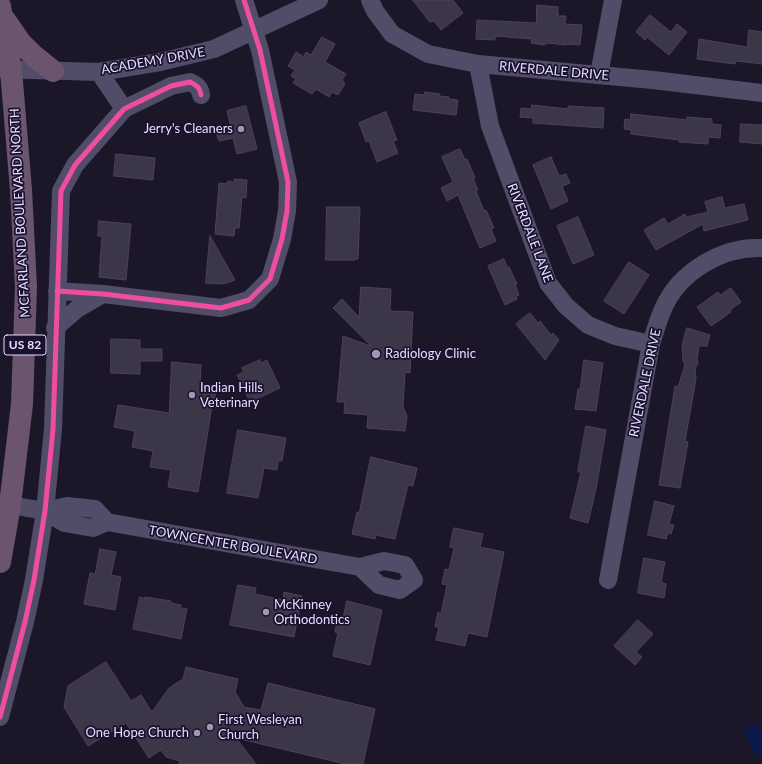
<!DOCTYPE html>
<html>
<head>
<meta charset="utf-8">
<style>
  body { margin:0 }
  canvas { display:block; background:#1c1728 }
</style>
</head>
<body>
<canvas width="762" height="764"></canvas>
<script>
const c = document.querySelector('canvas').getContext('2d');
c.lineJoin = 'round';
function fill(path, color) {
  c.fillStyle = color;
  c.fill(path, 'evenodd');
}
function strokePath(path, color, width, dash) {
  c.strokeStyle = color;
  c.lineWidth = width;
  c.lineCap = dash ? 'butt' : 'round';
  c.setLineDash(dash || []);
  c.stroke(path);
}
function drawText(font, color, halo, rows, align = 'center') {
  c.font = font + ' Lato,sans-serif';
  c.lineWidth = 3.5;
  c.setLineDash([]);
  c.textBaseline = 'middle';
  c.strokeStyle = halo;
  c.fillStyle = color;
  for (const [text, x, y, turn = 0] of rows) {
    c.save();
    c.translate(x, y);
    c.rotate((+turn || 0) * Math.PI / 180);
    c.textAlign = isNaN(turn) ? turn : align;
    if (halo) c.strokeText(text, 0, 0);
    c.fillText(text, 0, 0);
    c.restore();
  }
}
fill(new Path2D(`
  M756,723l6,13v17l-7,3 -12,-28z`), '#0b1a4b');
const building = new Path2D(`
  M413,0h40l10,13 -22,17 -7,-9 -4,1z
  M537,5l21,2v9h8l-1,8 17,1 -2,20 -14,-1v1l-18,-2 -4,2 -13,-2 1,-4 -37,-3v4l-19,-1 1,-19 59,3z
  M650,15l21,17 6,-8 10,8 -18,23 -22,-18 -2,3 -9,-8z
  M749,30l13,2v32l-26,-3 -1,3 -38,-5 2,-20 48,8z
  M322,37l13,7 -10,18 21,12 -4,6 3,4 -7,11 -6,-3 -3,5 -13,-8 -4,5 -19,-11 3,-4 -5,-3 4,-6 -7,-4 8,-14 8,5 2,-5 5,3z
  M425,92l15,2 -1,2 10,1v2l9,1 -2,15 -43,-5 2,-16 9,1z
  M532,105l36,4v-3l36,2 -1,20 -70,-5v-5l-13,-1 1,-9 10,1z
  M246,106l11,43 -20,5 -4,-16 -14,3 -3,-9 15,-4 -4,-17z
  M386,112l11,28 -4,1 5,12 -21,9 -8,-21 -3,1 -7,-19z
  M631,114l56,6v-3l25,2v5l9,1 -1,13 -12,-1v7l-29,-2v-2l-48,-6v-4l-7,-1 1,-10 5,1z
  M741,124l21,1v19l-22,-2z
  M460,149l5,11 2,-1 8,19h-2l5,12 -2,1 8,20 2,-1 8,18 -3,1 5,12 -16,7 -22,-53 -11,6 -6,-13 12,-6 -11,-25z
  M116,154l39,4 -2,22 -39,-4z
  M551,157l8,19 7,-2 4,9 -8,3 6,15 -17,8 -18,-44z
  M235,179l12,1 -1,18 -4,-1 -3,31h-4l-1,8 -19,-2 4,-51 8,1 1,-3 6,1z
  M722,197l3,11 19,-4 4,16 -44,11 -1,-7 -47,26 -12,-20 20,-12 4,6 17,-10 1,3 22,-5 -3,-10z
  M327,207h33l-2,52h-3v1h-29z
  M578,217l16,38 -21,9 -16,-38z
  M99,221l32,3 -5,56 -27,-3 3,-41h-4z
  M210,236l25,44 -11,4 -18,-1z
  M504,259l3,8h2l8,17h-2l4,11 -3,1 1,3 -12,6 -17,-39z
  M629,262l20,13 -25,39 -20,-13z
  M361,287l30,2 -1,22 23,1 -3,61 -5,-1 -2,35 4,9 -2,15 -38,-3 1,-13 -24,-2 1,-11h-8l6,-66 28,10 -38,-38 9,-9 17,18z
  M731,288l10,14 -11,8 1,2 -20,14 -14,-19 21,-15 2,3z
  M530,313l8,10 2,-2 11,14 2,-2 6,7 -14,20 -29,-36z
  M687,328l23,7 -3,11h-8l-2,13 1,4 -3,6 1,10 -11,62 3,1 -8,46 -21,-3 16,-99 3,1 7,-22 -2,-4 -1,-15z
  M111,339l29,1v9h22v12h-22v13l-29,-1z
  M260,360l1,3 6,-3 13,28 -30,14 -13,-27 7,-3 -2,-4z
  M584,360l19,3 -7,48 -21,-2 3,-20h2z
  M172,362l29,3 -1,20 16,1 -2,20h-2l-14,86 -30,-5 3,-17 -21,-3 3,-16 -21,-4 3,-16 -21,-4 4,-22 51,8z
  M586,426l20,4 -10,59 -8,34 -18,-5 11,-46h-3z
  M238,430l48,8 -4,23h-4l-1,9 -13,-2 -6,30 -31,-5z
  M371,457l46,11 -4,18 -5,-1 -13,54 -19,-4 -1,4 -23,-5 5,-22 2,1z
  M655,501l19,5 -5,18 5,1 -3,9 -3,-1 -2,6 -18,-4z
  M454,528l29,6 -3,13 24,5 -17,85 -19,-4 -3,13 -29,-6 3,-13h-4l3,-15 3,2 6,-29 -5,-1 3,-15 4,1 5,-22 -4,-1z
  M100,549l16,3 -5,23 10,2 -6,33 -31,-6 6,-31 5,1z
  M644,558l21,4 -4,20 5,2 -2,14 -26,-5z
  M238,585l18,3 -1,6 28,6 1,-8 18,4 -8,41 -64,-12z
  M140,597l5,2v-2l26,4v2l10,2v3l6,1 -6,30 -48,-10z
  M347,601l35,9 -12,55 -37,-9 5,-23 -3,-1 2,-11 5,1z
  M638,620l15,14 -17,18 6,5 -7,8 -21,-19z
  M106,662l25,39 10,-6 11,17 17,-24 14,-9 3,-12 52,12 -3,13 9,15 17,3 7,-27 107,26 -12,55h-18l-109,-26 20,26h-77l1,-3 -14,-4 -5,-7 -12,8 -23,-35 -38,23 -24,-39 4,-21z`);
fill(building, '#3c3649');
strokePath(building, '#4a425a', 1);
strokePath(new Path2D(`
  M370,0l5,11 17,23 36,20 50,10 175,16 109,13
  M478,64l12,62 58,157 18,23 22,19 27,11 36,8
  M0,69l99,3 61,-10 54,-13 105,-49
  M99,72l25,37
  M599,75l14,-75
  M57,291l46,3 118,14 28,-8 21,-21 12,-40 5,-28 1,-29 -28,-132 -16,-50
  M55,328l22,-19 26,-15
  M10,505l35,6 22,-5 28,3 12,13
  M45,511l19,12 29,5 14,-6 253,45
  M384,561l21,4 9,15 -14,10 -21,-5 -19,-18z
  M608,580l43,-236c4,-12 7,-24 12,-35 16,-37 59,-63 99,-61
  M0,717l25,-95 9,-42 11,-69 8,-82 8,-238 14,-26 49,-56 47,-23 19,-4c7,3 10,6 11,13`), '#514d68', 18);
strokePath(new Path2D(`
  M0,6l11,64 10,120 5,97 -4,117 -12,101 -10,57
  M5,20l15,22 13,13 20,16`), '#6b546d', 22);
strokePath(new Path2D(`
  M57,291l46,3 118,14 28,-8 21,-21 12,-40 5,-28 1,-29 -28,-132 -16,-50
  M0,717l25,-95 9,-42 11,-69 8,-82 8,-238 14,-26 49,-56 47,-23 19,-4c7,3 10,6 11,13`), '#ef4d9e', 5);
for (const [x, y, r, color] of [
  [241,129,4,"#9f98b4"],
  [376,354,5,"#9f98b4"],
  [192,395,4,"#9f98b4"],
  [266,612,4,"#9f98b4"],
  [210,727,4,"#9f98b4"],
  [197,733,4,"#9f98b4"]
]) {
  const dot = new Path2D();
  dot.arc(x, y, r, 0, 2 * Math.PI);
  c.fillStyle = color;
  c.fill(dot);
  strokePath(dot, '#19112e', 1.5);
}
for (const [x, y, w] of [
  [25,345,42]
]) {
  const box = new Path2D();
  box.roundRect(x - w / 2, y - 10, w, 20, 3);
  c.fillStyle = '#19112e';
  c.fill(box);
  strokePath(box, '#e5deff', 1);
}
drawText('bold 12px', '#e5deff', null, [
  ["US 82",25,345]
]);
drawText('13px', '#e5deff', '#19112e', [
  ["ACADEMY DRIVE",153,61,-10],
  ["RIVERDALE DRIVE",554,71,5],
  ["MCFARLAND BOULEVARD NORTH",20,213,-93],
  ["RIVERDALE LANE",530,233,69],
  ["RIVERDALE DRIVE",645,383,-78],
  ["TOWNCENTER BOULEVARD",233,545,10]
]);
drawText('13px', '#e5deff', '#19112e', [
  ["Jerry's Cleaners",233,129,"right"],
  ["Radiology Clinic",385,354],
  ["Indian Hills",200,388],
  ["Veterinary",200,403],
  ["McKinney",274,605],
  ["Orthodontics",274,620],
  ["First Wesleyan",218,720],
  ["Church",218,735],
  ["One Hope Church",189,733,"right"]
], 'left');
</script>
</body>
</html>
